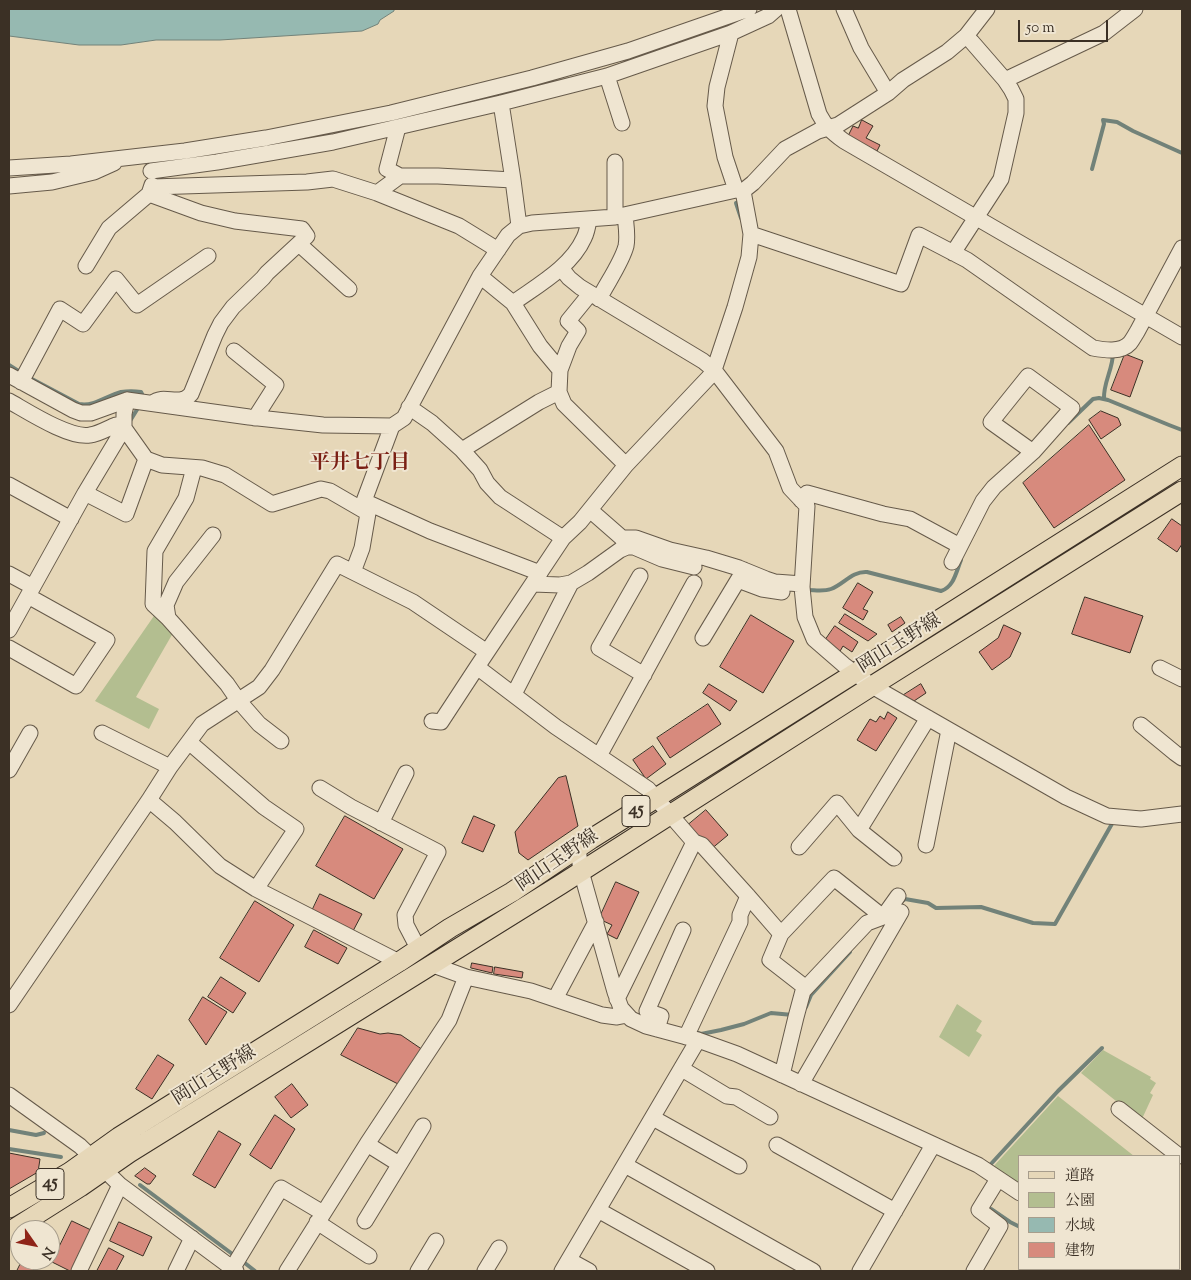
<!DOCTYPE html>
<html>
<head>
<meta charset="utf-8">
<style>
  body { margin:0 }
  #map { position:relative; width:1191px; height:1280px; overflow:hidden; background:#e6d7b8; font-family:"Sorts Mill Goudy","Noto Serif JP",serif }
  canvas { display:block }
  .frame { position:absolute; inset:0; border:10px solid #3b3025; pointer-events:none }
  .legend { position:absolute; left:1018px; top:1155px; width:162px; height:115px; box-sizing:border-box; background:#efe5d1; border:1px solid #a79d8c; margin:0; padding:6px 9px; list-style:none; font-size:15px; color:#3b3025 }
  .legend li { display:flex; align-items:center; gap:10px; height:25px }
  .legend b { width:25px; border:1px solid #a79d8c }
  .north { position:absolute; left:10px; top:1220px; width:50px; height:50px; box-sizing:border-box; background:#efe5d1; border:1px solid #a79d8c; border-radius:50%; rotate:123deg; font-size:14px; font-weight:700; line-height:20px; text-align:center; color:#3b3025 }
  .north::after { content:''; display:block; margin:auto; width:18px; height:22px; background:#8f2418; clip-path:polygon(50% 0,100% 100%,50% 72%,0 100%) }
  .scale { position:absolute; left:1018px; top:20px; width:90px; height:22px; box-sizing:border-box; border:2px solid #3b3025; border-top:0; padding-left:6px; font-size:15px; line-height:18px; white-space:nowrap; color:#3b3025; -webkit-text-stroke:4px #efe5d1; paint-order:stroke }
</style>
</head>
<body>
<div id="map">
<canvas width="1191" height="1280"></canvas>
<div class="frame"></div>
<ul class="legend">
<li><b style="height:6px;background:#e6d7b8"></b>道路</li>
<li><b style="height:14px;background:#b3be90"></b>公園</li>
<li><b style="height:14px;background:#96b9b1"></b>水域</li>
<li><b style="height:14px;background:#d78a7d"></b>建物</li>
</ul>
<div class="north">N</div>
<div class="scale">50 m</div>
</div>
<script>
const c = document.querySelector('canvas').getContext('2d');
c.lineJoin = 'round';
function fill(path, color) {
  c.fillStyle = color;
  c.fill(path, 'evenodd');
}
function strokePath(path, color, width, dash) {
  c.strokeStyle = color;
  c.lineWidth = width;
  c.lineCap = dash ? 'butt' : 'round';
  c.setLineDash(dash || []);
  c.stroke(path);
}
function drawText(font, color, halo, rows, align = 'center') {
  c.font = font + ' "Sorts Mill Goudy","Noto Serif JP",serif';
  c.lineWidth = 4;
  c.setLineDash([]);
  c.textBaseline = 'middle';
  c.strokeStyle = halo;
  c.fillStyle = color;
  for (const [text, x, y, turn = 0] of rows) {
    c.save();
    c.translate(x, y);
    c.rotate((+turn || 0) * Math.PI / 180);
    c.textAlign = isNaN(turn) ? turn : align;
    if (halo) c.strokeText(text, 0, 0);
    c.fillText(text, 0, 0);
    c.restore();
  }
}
fill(new Path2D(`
  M156,613l17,20 -37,64 23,12 -10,20 -54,-28z
  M957,1004l25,17 -6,10 6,4 -13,22 -30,-20z
  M1103,1050l48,27 -1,2 6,4 -6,10 3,2 -12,26 -60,-48z
  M1058,1096l76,60h-114v31l-28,-19z`), '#b3be90');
const water = new Path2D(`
  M9,9h385v2l-14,9 -2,4 -16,7 -142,9h-64l-35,5h-42l-70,-9z`);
fill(water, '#96b9b1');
strokePath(water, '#728279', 1);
strokePath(new Path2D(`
  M1092,169l12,-45 -1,-4 14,2 16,9 49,22
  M736,203l5,15
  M9,365l11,7
  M30,378l49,26c15,3 27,-8 42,-12 7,-1 13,-1 20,0l2,4
  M1104,399c-1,-16 9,-30 9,-46
  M130,421l8,-13
  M1068,423l25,-24 6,-1 9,2 61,25 13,5
  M807,590c8,0 16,2 24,-1 13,-5 21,-18 36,-17l74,19c13,-4 15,-19 20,-31
  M902,901l3,-2 23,4 8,5 45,-1 52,16 22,1 58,-102 3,1
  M806,1007l5,-12 39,-43
  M698,1033l3,1 20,-4 23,-6 27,-11 22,2
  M9,1130l27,5 8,-2
  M9,1149l52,8
  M990,1165l68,-74 44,-43
  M140,1185l95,71
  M991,1209l19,13 10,5
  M241,1260l14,11
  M1074,1269l2,2`), '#728279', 4);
const building = new Path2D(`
  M862,120l11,6 -7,12 14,7 -3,6 -29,-15 5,-10 5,2z
  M1125,354l18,7 -13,36 -19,-7z
  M1101,411l17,7 3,7 -20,14 -12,-19z
  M1089,425l36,55 -71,48 -31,-45z
  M1172,519l10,7v18l-5,8 -19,-13z
  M858,583l15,9 -10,17 5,2 -5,9 -20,-12z
  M1085,597l58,19 -13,37 -58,-19z
  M845,614l32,20 -9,7 -29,-18z
  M751,615l43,26 -31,52 -43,-26z
  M901,617l4,6 -13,9 -4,-7z
  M1004,625l17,8 -11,24 -18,13 -13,-18 19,-14z
  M835,626l23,16 -6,10 -9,-6 -4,7 -15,-11z
  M709,684l28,17 -7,10 -27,-18z
  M921,684l5,9 -12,8 -12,-5z
  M708,704l13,20 -51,34 -13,-20z
  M888,712l9,6 -21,33 -19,-11 13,-21 6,3 4,-6 4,3z
  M653,746l13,18 -20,15 -13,-19z
  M566,776l12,50 -50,34 -9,-7 -4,-21 43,-54z
  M706,810l22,25 -18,15 -22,-25z
  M345,816l58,33 -29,50 -58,-33z
  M474,816l21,9 -12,27 -21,-9z
  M616,882l23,10 -22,47 -10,-5 5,-9 -13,-6z
  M320,894l42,20 -9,17 -41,-20z
  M255,901l39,24 -35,57 -39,-24z
  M314,930l33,18 -9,16 -33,-17z
  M472,963l21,4 -1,6 -21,-5z
  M495,967l28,5 -1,6 -28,-4z
  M221,977l25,16 -13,20 -25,-16z
  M203,997l24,15 -21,33 -17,-25z
  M358,1028l22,6 8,-1 13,2 22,15 -23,35 -59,-30z
  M158,1055l16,10 -22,34 -16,-10z
  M292,1084l16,21 -17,13 -16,-21z
  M275,1115l20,14 -24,40 -21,-14z
  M219,1131l22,13 -26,44 -22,-13z
  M9,1153l31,6 -2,13 -29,17z
  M145,1168l11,8 -6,8h-3l-12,-8z
  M72,1221l19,9 -20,41h-1l-18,-9z
  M119,1222l33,15 -9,19 -33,-15z
  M109,1248l15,8 -8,15h-19z
  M22,1261l13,6 -2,4h-16z`);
fill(building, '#d78a7d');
strokePath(building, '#3b3025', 1);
const minor = new Path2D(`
  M788,9l31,105c6,12 14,19 25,27l338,196
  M844,9l17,39 27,45
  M731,33l-14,54 -2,19 10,51 11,33
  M607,76l15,47
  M1005,80l99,-47 31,-24
  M501,103l12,77 6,46
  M398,127l-11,42 13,7
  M615,162v55
  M9,168l62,-4 114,-13 81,-13 125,-25 141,-35 96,-27 121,-42
  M151,171l66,-9 116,-20 168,-39 106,-27 124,-43 37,-17 8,-7
  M9,186l43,-4 42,-10 20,-9
  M152,187l155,-5 26,-3 44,14 82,33 39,24
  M377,193l23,-17h38l75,4
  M149,194l52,19 34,8 67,8 5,7 -40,37 -4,5 -30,29 -12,16 -6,12 -24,59c-2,2 -4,4 -7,5 -10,4 -22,-4 -31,4
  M751,234l150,50 18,-49 48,25 126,88c11,2 28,5 37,-5 3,-4 5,-8 7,-11l45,-84
  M299,244l50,45
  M953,253l48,-74 15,-66v-14l-5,-10 -6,-9 -33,-38 -6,-6
  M86,266l23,-38 40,-34 3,-9
  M561,268l8,10 11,9 123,74 11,9 62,81 14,37 17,18 -5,81 3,30 9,22 30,26 28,21 194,111 41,19 34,3 41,-5
  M480,276l33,27 27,43 20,24 -1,22 5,12 62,61
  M599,299c8,-16 23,-37 27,-53 2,-10 0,-21 -1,-31
  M513,303c25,-18 58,-36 71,-65 3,-6 4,-12 5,-19
  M234,351l42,34 -21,33
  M560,370l9,-24 9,-15 -10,-10 22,-27
  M9,375l64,35 8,3h10l36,-13 122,17 74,8 69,1
  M21,382l39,-73 23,15 33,-45 21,26 71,-49
  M9,401c18,10 61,38 81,34 9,-1 18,-7 26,-10l8,3 22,31 16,6 40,3 23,7 47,29 49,-15 9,2 38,22
  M409,407l23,16 30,27 18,20 7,13 13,14 63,41
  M462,450l77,-48 20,-10
  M9,485l62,34
  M85,493l41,21 20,-55
  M801,500l6,-7 76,21 27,5 50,27
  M364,501l66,30 110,42
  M590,510l32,28h14l34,12 36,8 33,10 27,11 9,3 27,2
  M213,535l-37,47 -10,23 2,13 59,66 11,16 21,24 22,17
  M952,562l31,-61 11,-14 39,-35 39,-44 -44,-32 -37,46 42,30
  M353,572l60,30 74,50
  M9,574l24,13
  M640,576l-41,72 45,27
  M738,580l24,9 20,3
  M533,584l27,1 11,-2 17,-10 32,-23 7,-3h7l28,12 32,8
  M168,618l-15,-14 2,-53 31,-53 8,-30
  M9,630l76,-137 39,-65v-14l3,-14
  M703,638l41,-68
  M9,648l67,38 31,-46 -79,-44
  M477,667l79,60 92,62 46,53 -77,157
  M1160,668l22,11
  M514,694l57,-111
  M432,721l9,1 36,-55 86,-129 17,-16 46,-57 85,-90 3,-5 21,-63 14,-50 2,-23 -8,-43
  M1141,725l34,28 7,5
  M102,733l68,34
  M189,742l75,65 32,22 -40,60
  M599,756l95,-173
  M9,770l21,-37
  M320,788l31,19 87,45 -33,63 1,10 12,23
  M149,800l26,22 45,44 36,23 143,73
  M381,823l25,-50
  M859,830l69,-112
  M694,842l8,3 46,51 33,38
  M926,845l23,-115
  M799,847l38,-44 22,27 35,28
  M578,848l3,23 34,121 6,16 10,11 15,7 52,14 39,14 241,111 42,28
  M433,965l33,12 65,14 71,24 15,2 10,-2
  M806,988l-36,-28 11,-26 53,-56 49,39
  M555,999l41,-77
  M9,1005l140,-205 21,-33 32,-43 57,-37 13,-17 65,-106 16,8 9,-24 6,-35 -4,-12 28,-75 12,-8 76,-142 28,-41 11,-9 13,-3 83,-6 121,-27 7,1 10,-8 32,-34 33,-18 20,-6 50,-32 15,-13 44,-28 19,-16 21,-27
  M657,1029l4,-13 -14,-5 36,-81
  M686,1037l54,-115v-7l8,-19
  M682,1069l45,27 9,1 34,20
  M782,1075l14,-58 7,-26 64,-68 16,-6 15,-21
  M801,1084l100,-172
  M9,1095l71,51 40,39 116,86
  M1119,1109l60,47
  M653,1118l86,48
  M367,1144l32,20
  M777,1145l118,66
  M625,1165l188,106
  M598,1210l109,61
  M365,1221l58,-95
  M317,1222l52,34
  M569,1260l20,11
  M232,1269l49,-81 42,25
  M1114,1269l2,2
  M79,1271l41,-86
  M176,1271l16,-33
  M287,1271l80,-127 82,-124 17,-43
  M418,1271l18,-30
  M485,1271l14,-23
  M562,1271l136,-231
  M860,1271l73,-126
  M974,1271l26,-45 -21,-16 19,-31
  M1046,1271l1,-2`);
const major = new Path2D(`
  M9,1208l61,-36 49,-35 280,-175 51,-34 62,-36 79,-53 264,-166 327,-207
  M9,1232l71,-45 49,-34 431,-268 312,-199 310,-195`);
strokePath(minor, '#665a4a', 17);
strokePath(major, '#3b3025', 21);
strokePath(minor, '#efe5d1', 15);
strokePath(major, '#e6d7b8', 19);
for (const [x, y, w] of [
  [636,811,28],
  [50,1184,28]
]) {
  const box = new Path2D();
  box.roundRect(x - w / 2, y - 15.5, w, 31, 4);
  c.fillStyle = '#efe5d1';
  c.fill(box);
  strokePath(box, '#3b3025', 1);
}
drawText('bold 18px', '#3b3025', null, [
  ["45",636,811],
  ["45",50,1184]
]);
drawText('19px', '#3b3025', '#efe5d1', [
  ["岡山玉野線",900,645,-32],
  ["岡山玉野線",558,862,-34],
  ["岡山玉野線",215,1077,-32]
]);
drawText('bold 20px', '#7a1f14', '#efe5d1', [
  ["平井七丁目",360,465]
]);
</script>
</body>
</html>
